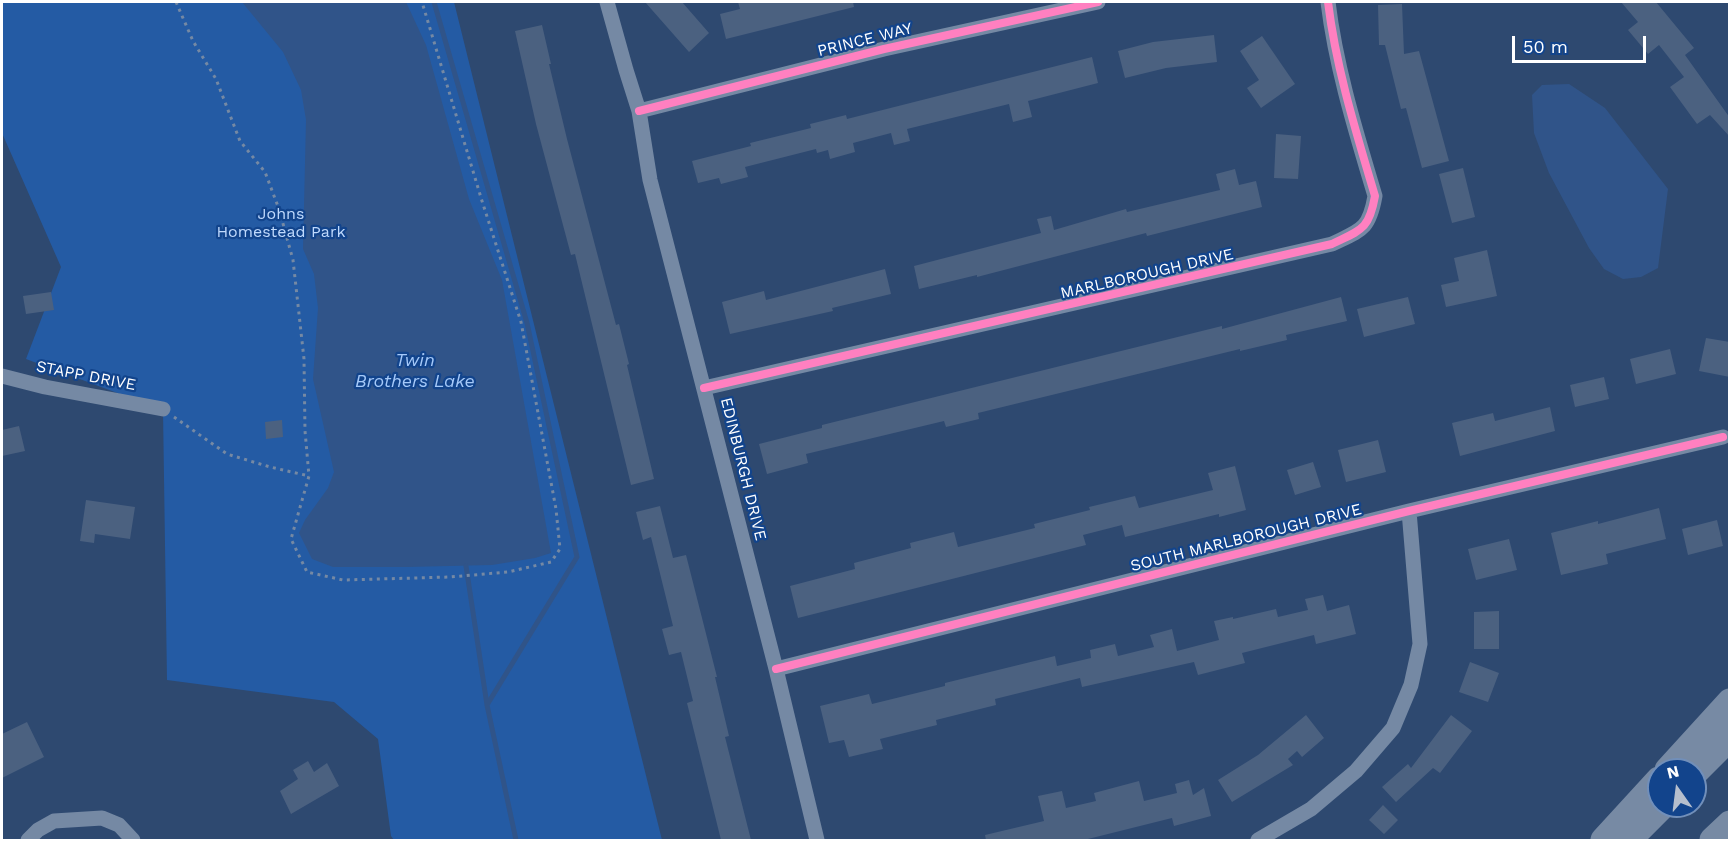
<!DOCTYPE html>
<html>
<head>
<meta charset="utf-8">
<style>
  body { margin:0 }
  #map { position:relative; width:1731px; height:842px; overflow:hidden; background:#2e4970; font-family:"Work Sans",sans-serif }
  canvas { display:block }
  .frame { position:absolute; inset:0; border:3px solid #fff; pointer-events:none }
  .north { position:absolute; left:1647px; top:758px; width:60px; height:60px; box-sizing:border-box; background:#12448c; border:2px solid #718fba; border-radius:50%; rotate:346deg; font-size:16px; font-weight:700; line-height:24px; text-align:center; color:#fff }
  .north::after { content:''; display:block; margin:auto; width:21px; height:27px; background:#b6bfcd; clip-path:polygon(50% 0,100% 100%,50% 72%,0 100%) }
  .scale { position:absolute; left:1512px; top:36px; width:134px; height:27px; box-sizing:border-box; border:3px solid #fff; border-top:0; padding-left:8px; font-size:18px; line-height:21px; white-space:nowrap; color:#fff; -webkit-text-stroke:4px #12448c; paint-order:stroke }
</style>
</head>
<body>
<div id="map">
<canvas width="1731" height="842"></canvas>
<div class="frame"></div>
<div class="north">N</div>
<div class="scale">50 m</div>
</div>
<script>
const c = document.querySelector('canvas').getContext('2d');
c.lineJoin = 'round';
function fill(path, color) {
  c.fillStyle = color;
  c.fill(path, 'evenodd');
}
function strokePath(path, color, width, dash) {
  c.strokeStyle = color;
  c.lineWidth = width;
  c.lineCap = dash ? 'butt' : 'round';
  c.setLineDash(dash || []);
  c.stroke(path);
}
function drawText(font, color, halo, rows, align = 'center') {
  c.font = font + ' "Work Sans",sans-serif';
  c.lineWidth = 4.5;
  c.setLineDash([]);
  c.textBaseline = 'middle';
  c.strokeStyle = halo;
  c.fillStyle = color;
  for (const [text, x, y, turn = 0] of rows) {
    c.save();
    c.translate(x, y);
    c.rotate((+turn || 0) * Math.PI / 180);
    c.textAlign = isNaN(turn) ? turn : align;
    if (halo) c.strokeText(text, 0, 0);
    c.fillText(text, 0, 0);
    c.restore();
  }
}
fill(new Path2D(`
  M2,2h452l208,838h-268l-3,-4 -13,-97 -44,-37 -167,-22 -4,-270 -137,-51 35,-92 -59,-134z`), '#245ba4');
fill(new Path2D(`
  M242,2h164l20,43 43,154 33,81 49,273 -16,5 -43,7 -84,2h-75l-21,-8 -13,-26 6,-13 23,-32 6,-16 -21,-93 5,-71 -4,-34 -11,-25 3,-129 -5,-30 -18,-38z
  M1569,84l36,24 63,81 -10,79 -17,9 -18,2 -19,-10 -15,-21 -40,-75 -15,-40 -2,-38 10,-10z`), '#305489');
strokePath(new Path2D(`
  M434,2l93,321 50,234 -90,148
  M466,566l21,139 29,135`), '#305489', 5);
fill(new Path2D(`
  M645,2h37l27,31 -20,19z
  M738,2h115l1,5 -128,32 -6,-25 20,-5z
  M1621,2h35l38,46 -9,7 45,63v19l-20,-22 -13,9 -27,-37 14,-10 -25,-32 -11,9 -20,-24 10,-8z
  M1402,4l2,50 15,-3 30,110 -27,7 -16,-60 -5,1 -16,-64h-6l-1,-40z
  M542,25l9,39h-2l18,75 49,186 3,-1 10,40 -2,1 27,114 -23,6 -56,-231 -4,1 -35,-131 -21,-93z
  M1214,35l3,27 -51,6 -41,10 -7,-27 35,-9z
  M1262,36l33,48 -34,24 -14,-20 12,-8 -19,-29z
  M1092,57l6,26 -70,18 4,16 -19,5 -4,-18 -102,25 3,12 -16,4 -3,-12 -38,10 2,9 -25,7 -2,-9 -11,3 -1,-4 -71,18 3,10 -27,7 -2,-6 -21,5 -6,-22 59,-15 -1,-3 61,-15 -1,-4 36,-9 1,4z
  M1276,134l25,2 -3,43 -24,-1z
  M1463,168l12,49 -23,6 -13,-49z
  M1235,169l4,16 17,-4 6,26 -115,29 -1,-3 -169,44v-2l-58,14 -5,-23 127,-33 -4,-14 14,-3 3,14 72,-21 1,3 93,-22 -4,-16z
  M1487,250l10,46 -51,11 -5,-22 18,-4 -5,-23z
  M885,269l6,25 -59,14 1,3 -103,23 -8,-32 42,-11 2,9z
  M51,292l3,18 -28,4 -3,-18z
  M1341,297l6,24 -61,14 1,5 -47,11v-2l-262,64 1,6 -33,8 -2,-6 -138,33 2,9 -41,11 -8,-30 63,-16v-3l400,-99v3z
  M1408,297l7,27 -51,13 -7,-28z
  M1706,338l24,4v35l-31,-6z
  M1670,349l6,25 -40,10 -6,-25z
  M1604,377l5,22 -34,8 -5,-22z
  M1550,407l5,24 -95,25 -8,-33 41,-10 2,8z
  M282,420l1,17 -17,2 -1,-17z
  M19,426l6,25 -23,5v-26z
  M1378,440l8,32 -40,10 -8,-32z
  M1313,462l8,25 -26,8 -8,-25z
  M1235,466l11,44 -27,7v-3l-94,23 -3,-12 -39,10 3,10 -288,73 -8,-32 65,-17 -1,-6 57,-15 -1,-5 44,-11 4,15 77,-19 -1,-4 56,-14 -1,-3 46,-11 4,12 74,-18 -5,-17z
  M86,500l49,7 -5,32 -35,-5 -1,9 -14,-2z
  M660,506l13,52 13,-3 31,122h-2l14,59 -4,1 26,103h-30l-34,-137 6,-2 -12,-49 -12,3 -7,-26 11,-3 -22,-89 -8,3 -7,-28z
  M1659,508l7,31 -60,15 2,10 -47,11 -10,-42 47,-12v3z
  M1717,520l6,26 -35,9 -6,-26z
  M1509,539l8,31 -41,10 -8,-31z
  M1323,595l4,16 22,-6 7,29 -40,10 -2,-9 -72,18 3,10 -47,12 -4,-13 -112,25 -2,-9 -85,21 1,6 -60,15 1,5 -57,14 3,10 -34,8 -5,-17 -15,3 -9,-37 49,-12 3,10 73,-18v-3l110,-27 2,10 34,-8 -1,-8 25,-6 3,12 36,-9 -4,-12 22,-6 5,22 42,-11 -5,-19 19,-4v2l43,-10 2,8 30,-7 -3,-11z
  M1499,611v38h-25v-37z
  M1470,662l29,11 -11,29 -29,-10z
  M1306,715l18,23 -22,19 -5,-6 -9,8 5,6 -61,37 -14,-22 40,-25z
  M1451,715l21,16 -32,42 -7,-5 -37,34 -14,-15 26,-23 3,4z
  M27,722l17,35 -42,21v-44z
  M308,761l6,11 13,-9 12,23 -48,28 -11,-23 18,-12 -5,-9z
  M1189,780l4,15 11,-7 7,28 -37,10 -2,-8 -88,22h-98l-1,-5 59,-14 -6,-25 24,-5 4,17 30,-7 -2,-8 45,-12 5,20 33,-8 -2,-9z
  M1383,805l15,15 -14,14 -15,-14z`), '#4b6180');
strokePath(new Path2D(`
  M176,2l17,39 23,38 24,62 25,31 14,37 14,51 11,99 1,72 4,45
  M174,417l53,37 43,13 39,9 -18,63 16,33 36,8 107,-3 58,-5 43,-10 9,-13 -4,-40 -35,-187 -39,-121 -60,-199`), '#7589a4', 3, [3, 4.5]);
strokePath(new Path2D(`
  M607,2l19,68 13,41 11,69 126,489 41,171
  M639,111l245,-62 214,-47
  M2,376l43,11 118,22
  M704,388l628,-144c29,-14 37,-14 43,-48 -19,-64 -39,-128 -47,-194
  M776,669l633,-158 314,-74
  M28,840l10,-10 16,-9 48,-3 17,7 14,15
  M1258,840l53,-31 45,-38 37,-43 18,-43 9,-41 -11,-133`), '#7589a4', 15);
strokePath(new Path2D(`
  M1668,770l62,-68
  M1695,772l35,-35
  M1604,840l55,-60
  M1628,840l34,-34
  M1713,840l17,-16`), '#778aa4', 27);
strokePath(new Path2D(`
  M639,111l245,-62 214,-47
  M704,388l628,-144c29,-14 37,-14 43,-48 -19,-64 -39,-128 -47,-194
  M776,669l633,-158 314,-74`), '#ff80c0', 8);
drawText('16px', '#fff', '#12448c', [
  ["PRINCE WAY",865,40,-14],
  ["MARLBOROUGH DRIVE",1147,274,-13],
  ["STAPP DRIVE",86,376,11],
  ["EDINBURGH DRIVE",743,469,76],
  ["SOUTH MARLBOROUGH DRIVE",1246,538,-14]
]);
drawText('16px', '#c0dafd', '#12448c', [
  ["Johns",281,214],
  ["Homestead Park",281,232]
]);
drawText('italic 18px', '#a5c9f9', '#12448c', [
  ["Twin",415,361],
  ["Brothers Lake",415,382]
]);
</script>
</body>
</html>
